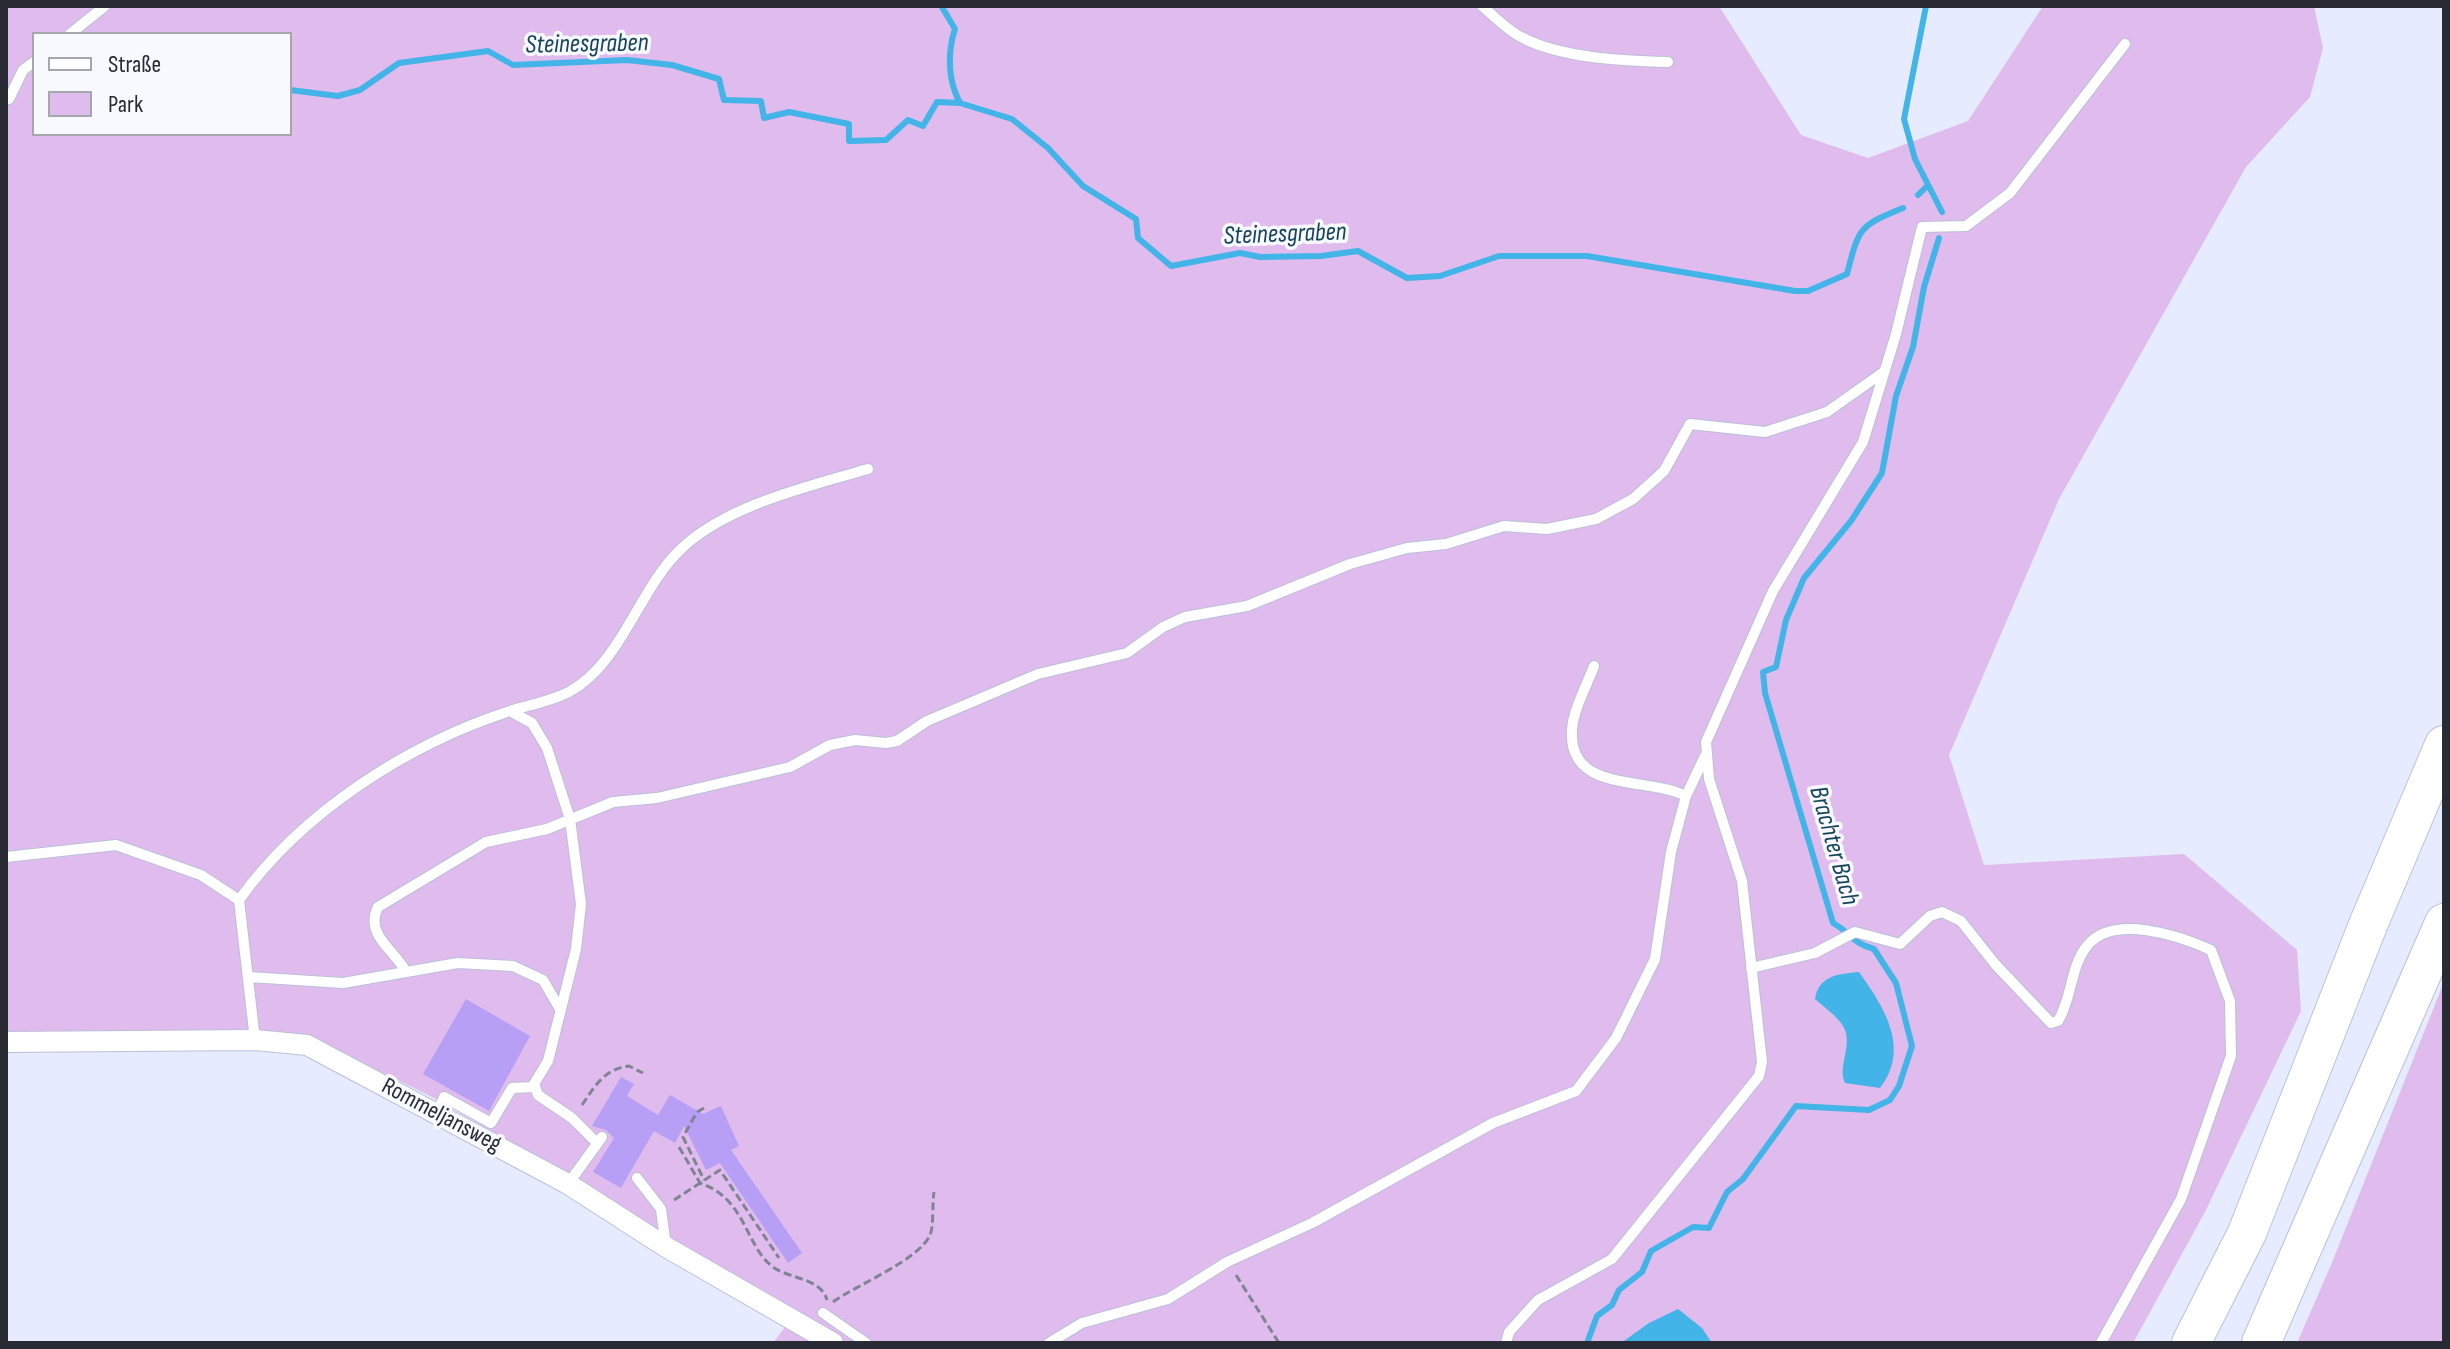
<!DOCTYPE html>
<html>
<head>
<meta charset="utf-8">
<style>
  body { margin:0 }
  #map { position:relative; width:2450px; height:1349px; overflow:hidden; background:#e6ebff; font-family:"Sofia Sans Condensed",sans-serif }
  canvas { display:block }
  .frame { position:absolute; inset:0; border:8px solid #282b34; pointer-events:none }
  .legend { position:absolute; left:32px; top:32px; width:260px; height:104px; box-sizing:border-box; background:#f8f9fe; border:2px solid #a5a7ad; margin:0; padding:10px 14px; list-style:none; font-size:24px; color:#282b34 }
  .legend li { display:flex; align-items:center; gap:16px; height:40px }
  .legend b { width:40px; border:2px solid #a5a7ad }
</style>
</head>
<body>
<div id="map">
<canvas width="2450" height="1349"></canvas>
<div class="frame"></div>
<ul class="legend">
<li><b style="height:10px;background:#fff"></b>Straße</li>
<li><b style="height:22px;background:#e0bbee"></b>Park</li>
</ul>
</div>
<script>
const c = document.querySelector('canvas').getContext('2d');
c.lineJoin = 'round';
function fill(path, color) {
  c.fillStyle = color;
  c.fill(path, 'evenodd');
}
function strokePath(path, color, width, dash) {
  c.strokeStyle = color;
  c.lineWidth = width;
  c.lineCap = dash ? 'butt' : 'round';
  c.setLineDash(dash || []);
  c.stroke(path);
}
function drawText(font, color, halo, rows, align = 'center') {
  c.font = font + ' "Sofia Sans Condensed",sans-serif';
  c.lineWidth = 7;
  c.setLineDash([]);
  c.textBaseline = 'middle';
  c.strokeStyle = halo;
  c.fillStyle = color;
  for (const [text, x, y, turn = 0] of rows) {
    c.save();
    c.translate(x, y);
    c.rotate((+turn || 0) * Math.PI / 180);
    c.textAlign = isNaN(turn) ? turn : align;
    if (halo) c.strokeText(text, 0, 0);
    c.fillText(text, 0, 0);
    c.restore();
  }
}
fill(new Path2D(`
  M6,6h1713l82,129 67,23 100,-37 75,-115h271l9,42 -13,49 -64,70 -187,332 -110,256 35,110 200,-11 113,96 4,61 -95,199 -73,133h-1360l21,-28 -203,-127 -157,-90 -128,-63h-300zM34,34h256v100h-256z
  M2444,982v361h-147l34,-78z`), '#e0bbee');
fill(new Path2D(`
  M1859,972c25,35 52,77 21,116l-35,-5c-8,-17 9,-39 -2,-57 -6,-10 -19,-19 -28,-27 4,-24 24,-25 44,-27z
  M1678,1309l24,19 10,15h-91l28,-20z`), '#43b4e7');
strokePath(new Path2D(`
  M1926,6l-22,113 11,40 27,53
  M942,7l13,22c-8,24 -7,52 5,74
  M290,90l48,6 22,-6 39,-27 89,-12 25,14 114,-5 45,5 47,14 5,21 37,1 3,17 25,-6 60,12v17l37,-1 22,-20 15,6 14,-24 23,1 52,16 36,29 35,38 53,33 2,19 33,28 69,-13 20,4 61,-1 37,-5 49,27 33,-2 59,-20h88l208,35h13l39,-17c12,-47 12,-48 56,-66
  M1918,195l10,-10
  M1587,1343l10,-27 15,-11 7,-15 23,-18 9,-21 42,-24 16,1 18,-36 16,-13 53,-73 73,4 21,-10 9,-14 13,-40 -16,-63 -22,-34c-22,-6 -23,-16 -41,-26l-68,-230 -2,-21 13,-5 10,-47 18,-42 47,-57 31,-48 14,-77 17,-49 11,-60 15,-49`), '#43b4e7', 6);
fill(new Path2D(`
  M466,999l64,37 -41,75 -66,-37z
  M621,1077l13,7 -7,12 31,19 12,-20 33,19 18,-8 18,40 -8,4 71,103 -14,10 -68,-100 -14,7 -22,-44 -9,17 -21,-12 -33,57 -28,-16 21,-34 -8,-8 -14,-4z`), '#b69ff5');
const lane = new Path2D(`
  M1482,6c12,10 25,24 39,31 39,21 103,24 147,25
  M70,34l35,-28
  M9,99l14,-29 11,-8
  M1594,666c-7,19 -21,44 -22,64 -4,64 75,46 114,66
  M510,711c19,-6 41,-10 59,-19 54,-30 69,-103 113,-144 46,-43 127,-62 186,-79
  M6,857l110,-12 85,30 38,25
  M1751,968l64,-15 40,-21 45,12 30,-28 12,-4 19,9 34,43 56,59 7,-2c14,-22 12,-54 29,-75 26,-33 93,-10 124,4l19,51 1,55 -50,143 -80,144
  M406,972c-11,-22 -42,-37 -28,-65l108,-65 61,-13 66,-27 44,-4 133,-31 40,-22 25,-5 31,3 11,-2 30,-20 111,-47 89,-21 36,-26 22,-10 62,-11 103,-42 57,-16 39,-4 58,-18 43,3 49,-10 37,-20 31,-28 26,-47 75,8 62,-20 58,-41
  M249,977l94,6 115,-20 55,3 30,14 17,29
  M255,1040l-16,-140c63,-88 169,-156 271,-189l22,12 15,25 23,71 11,85 -5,45 -28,112 -14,23 4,11 34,23 25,25
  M437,1113l7,-16 47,26 21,-35 23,-1
  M637,1178l24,31 5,38
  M568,1184l34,-47
  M823,1313l43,30
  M1049,1343l33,-20 86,-24 59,-37 85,-39 181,-100 83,-32 40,-53 39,-79 16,-107 15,-56 19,-40
  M1506,1343l3,-11 29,-32 74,-41 147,-183 3,-14 -20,-181 -33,-102 -3,-37 67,-151 90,-149 33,-108 26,-107 44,-1 44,-33 115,-149`);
const street = new Path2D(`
  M6,1042l249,-2 52,5 261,139 98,63 167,96`);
const highway = new Path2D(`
  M2191,1343l56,-110 121,-308 76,-180
  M2261,1343l183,-420`);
strokePath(lane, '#bac0d8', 12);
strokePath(street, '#bac0d8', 22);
strokePath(highway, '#bac0d8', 40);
strokePath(new Path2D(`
  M582,1105c13,-19 22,-36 47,-39l14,7
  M704,1108l-7,4 -14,25 21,43
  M679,1147l21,36c48,16 45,67 76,86 17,10 45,10 51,31
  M674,1200l46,-30 59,88
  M1236,1275l43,68
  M833,1302c25,-18 86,-42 97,-67 4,-9 2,-31 4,-43`), '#808492', 3, [8, 4]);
strokePath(lane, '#fff', 10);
strokePath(street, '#fff', 20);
strokePath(highway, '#fff', 38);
drawText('24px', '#282b34', '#f8f9fe', [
  ["Rommeljansweg",441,1116,28]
]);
drawText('italic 26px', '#154459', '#f8f9fe', [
  ["Steinesgraben",587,45,-1],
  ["Steinesgraben",1285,235,-2],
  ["Brachter Bach",1833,846,74]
]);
</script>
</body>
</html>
